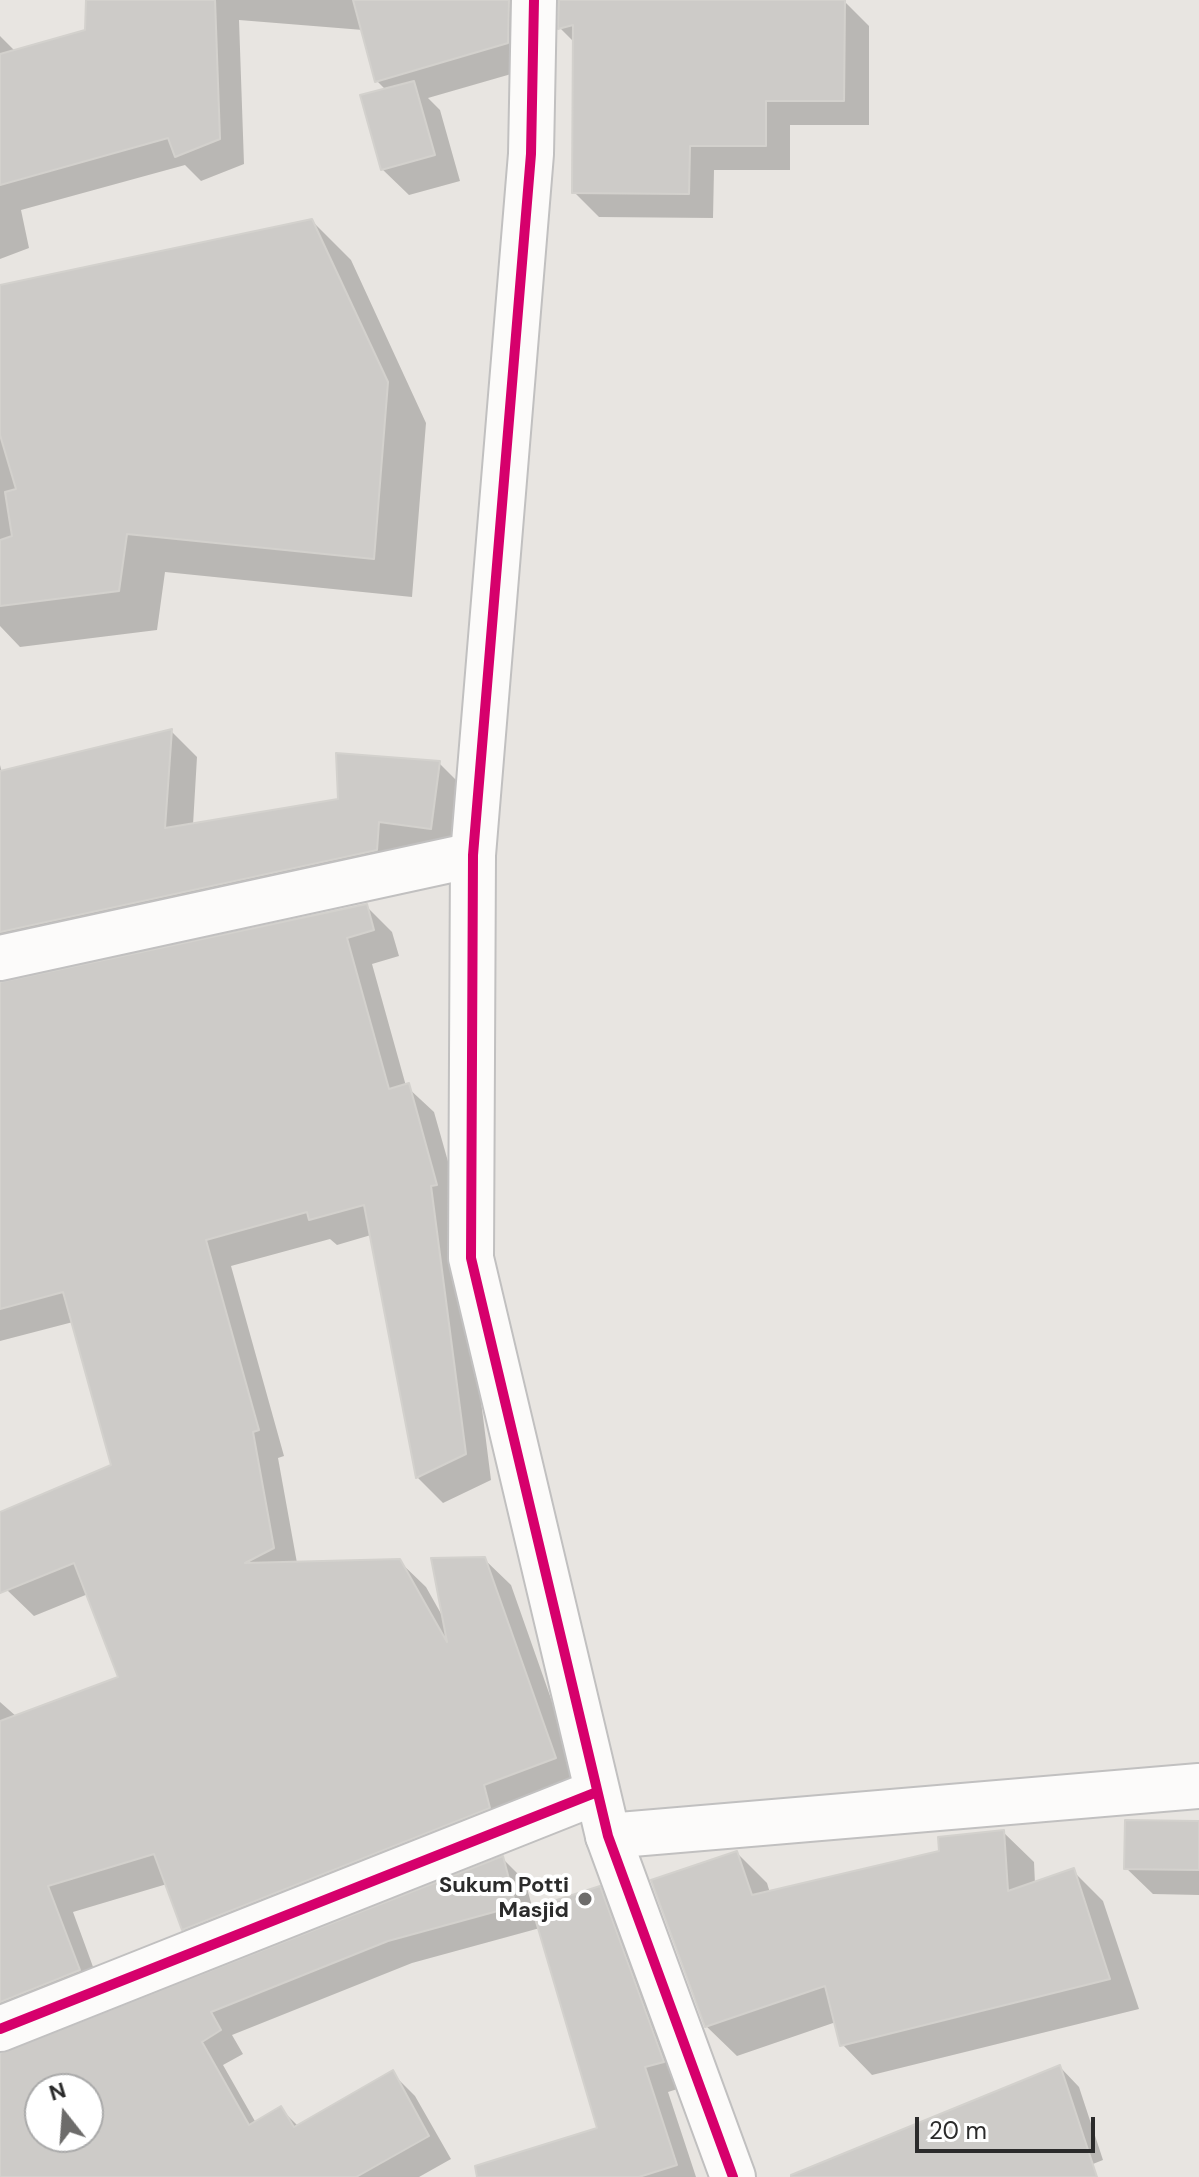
<!DOCTYPE html>
<html>
<head>
<meta charset="utf-8">
<style>
  body { margin:0 }
  #map { position:relative; width:1199px; height:2177px; overflow:hidden; background:#e8e5e1; font-family:"DM Sans",sans-serif }
  canvas { display:block }
  .north { position:absolute; left:24px; top:2073px; width:80px; height:80px; box-sizing:border-box; background:#fff; border:2px solid #aaa; border-radius:50%; rotate:343deg; font-size:22px; font-weight:700; line-height:32px; text-align:center; color:#2b2b2b }
  .north::after { content:''; display:block; margin:auto; width:28px; height:36px; background:#6d6c6b; clip-path:polygon(50% 0,100% 100%,50% 72%,0 100%) }
  .scale { position:absolute; left:915px; top:2117px; width:180px; height:36px; box-sizing:border-box; border:4px solid #2b2b2b; border-top:0; padding-left:10px; font-size:24px; line-height:28px; white-space:nowrap; color:#2b2b2b; -webkit-text-stroke:6px #fff; paint-order:stroke }
</style>
</head>
<body>
<div id="map">
<canvas width="1199" height="2177"></canvas>
<div class="north">N</div>
<div class="scale">20 m</div>
</div>
<script>
const c = document.querySelector('canvas').getContext('2d');
c.lineJoin = 'round';
function fill(path, color) {
  c.fillStyle = color;
  c.fill(path, 'evenodd');
}
function strokePath(path, color, width, dash) {
  c.strokeStyle = color;
  c.lineWidth = width;
  c.lineCap = dash ? 'butt' : 'round';
  c.setLineDash(dash || []);
  c.stroke(path);
}
function drawText(font, color, halo, rows, align = 'center') {
  c.font = font + ' "DM Sans",sans-serif';
  c.lineWidth = 8;
  c.setLineDash([]);
  c.textBaseline = 'middle';
  c.strokeStyle = halo;
  c.fillStyle = color;
  for (const [text, x, y, turn = 0] of rows) {
    c.save();
    c.translate(x, y);
    c.rotate((+turn || 0) * Math.PI / 180);
    c.textAlign = isNaN(turn) ? turn : align;
    if (halo) c.strokeText(text, 0, 0);
    c.fillText(text, 0, 0);
    c.restore();
  }
}
fill(new Path2D(`
  M116,0h442l-10,2 -16,66 -104,30 12,12 20,71 -51,14 -27,-26 4,-79 -9,-9 -14,-51 -124,-10 5,144 -43,17 -16,-16 -164,45 8,38 -29,11v-223l15,15 107,-29z
  M561,0l283,1 25,25v99h-79v45h-76l-1,48 -114,-1 -25,-25 1,-149 -15,-15z
  M312,221l39,39 75,163 -14,174 -247,-25 -8,58 -137,17 -20,-21v-339z
  M171,731l26,26 -4,68 147,-24 99,-38 27,27 -10,64 -52,-7 -1,29 -402,102v6l365,-78 26,26 7,24 -27,8 34,122 28,26 28,99 -5,1 34,268 -48,23 -26,-26 -46,-242 -34,10 -7,-6 -99,27 53,190 -6,2 19,105 102,-2 27,26 18,32 40,-60 27,26 70,199 -371,171 -26,-26 -17,-45 -94,28 31,85 -104,51v-346l17,15 103,-39 -32,-84 -54,22 -27,-26 -7,-13v-63l113,-48 -40,-144 -73,19v-576l2,8z
  M1199,1823v72l-46,-1 -27,-26z
  M1003,1832l31,30 1,22 38,-13 30,30 36,108 -267,66 -30,-31 -6,-22 -99,34 -31,-30 31,-173 30,30 3,10 171,-41z
  M503,1859l22,22 8,29 66,-22 25,24 63,174 -19,6 28,85h-141l45,-48 -60,-201 -128,35 -180,72 11,19 -20,11 33,58 25,-14 17,17 94,-53 23,23 36,63 -32,18h-419v-122zM40,2089h48v48h-48z
  M1060,2067l19,20 24,73 -43,17h-252z`), '#0003');
const building = new Path2D(`
  M86,0h129l5,139 -45,18 -7,-19 -168,47v-131l85,-24z
  M353,0h156l-1,43 -133,39z
  M559,0h286l-1,101h-78v45h-76l-1,48 -117,-1 1,-168 -15,4z
  M414,81l21,74 -54,15 -21,-75z
  M312,219l76,163 -14,177 -247,-25 -8,57 -119,15v-66l12,-4 -7,-44 11,-3 -16,-54v-150z
  M172,729l-7,99 173,-29 -2,-46 104,8 -9,68 -52,-7 -2,28 -377,82v-161z
  M367,904l7,26 -27,8 42,151 20,-6 28,102 -6,1 35,268 -50,24 -52,-273 -55,15 -2,-8 -101,28 53,190 -6,2 21,116 -29,15 155,-4 47,83 -16,-84 54,-1 71,201 -72,27 6,23 -308,122 -28,-76 -106,32 32,84 -80,32v-281l118,-44 -44,-114 -74,30v-81l111,-47 -48,-173 -63,17v-327z
  M1125,1820l74,1v49l-75,-1z
  M1004,1830l4,61 66,-23 36,111 -270,67 -15,-60 -120,41 -54,-147 86,-29 15,44 187,-44 -1,-14z
  M503,1856l13,50 -128,35 -177,71 10,18 -19,12 47,83 32,-19 13,21 99,-57 36,66 -73,41h-356v-124zM40,2089h48v48h-48z
  M600,1886l64,176 -19,5 32,98 -38,12h-162l-2,-11 122,-38 -65,-220z
  M1060,2065l37,112h-306v-2z`);
fill(building, '#cdcbc8');
strokePath(building, '#d3d1cd', 2);
const street = new Path2D(`
  M0,958l473,-103
  M608,1836l591,-50
  M0,2029l597,-237`);
const secondary = new Path2D(`
  M534,0l-3,154 -58,701 -2,403 137,578 125,341`);
strokePath(street, '#c1c0c0', 48);
strokePath(secondary, '#c1c0c0', 48);
strokePath(street, '#fcfbfa', 44);
strokePath(secondary, '#fcfbfa', 44);
strokePath(new Path2D(`
  M534,0l-3,154 -58,701 -2,403 137,578 125,341
  M0,2029l597,-237`), '#d6006c', 10);
for (const [x, y, r, color] of [
  [585,1899,8,"#6d6c6b"]
]) {
  const dot = new Path2D();
  dot.arc(x, y, r, 0, 2 * Math.PI);
  c.fillStyle = color;
  c.fill(dot);
  strokePath(dot, '#fff', 3);
}
drawText('bold 22px', '#2b2b2b', '#fff', [
  ["Sukum Potti",569,1886],
  ["Masjid",569,1911]
], 'right');
</script>
</body>
</html>
